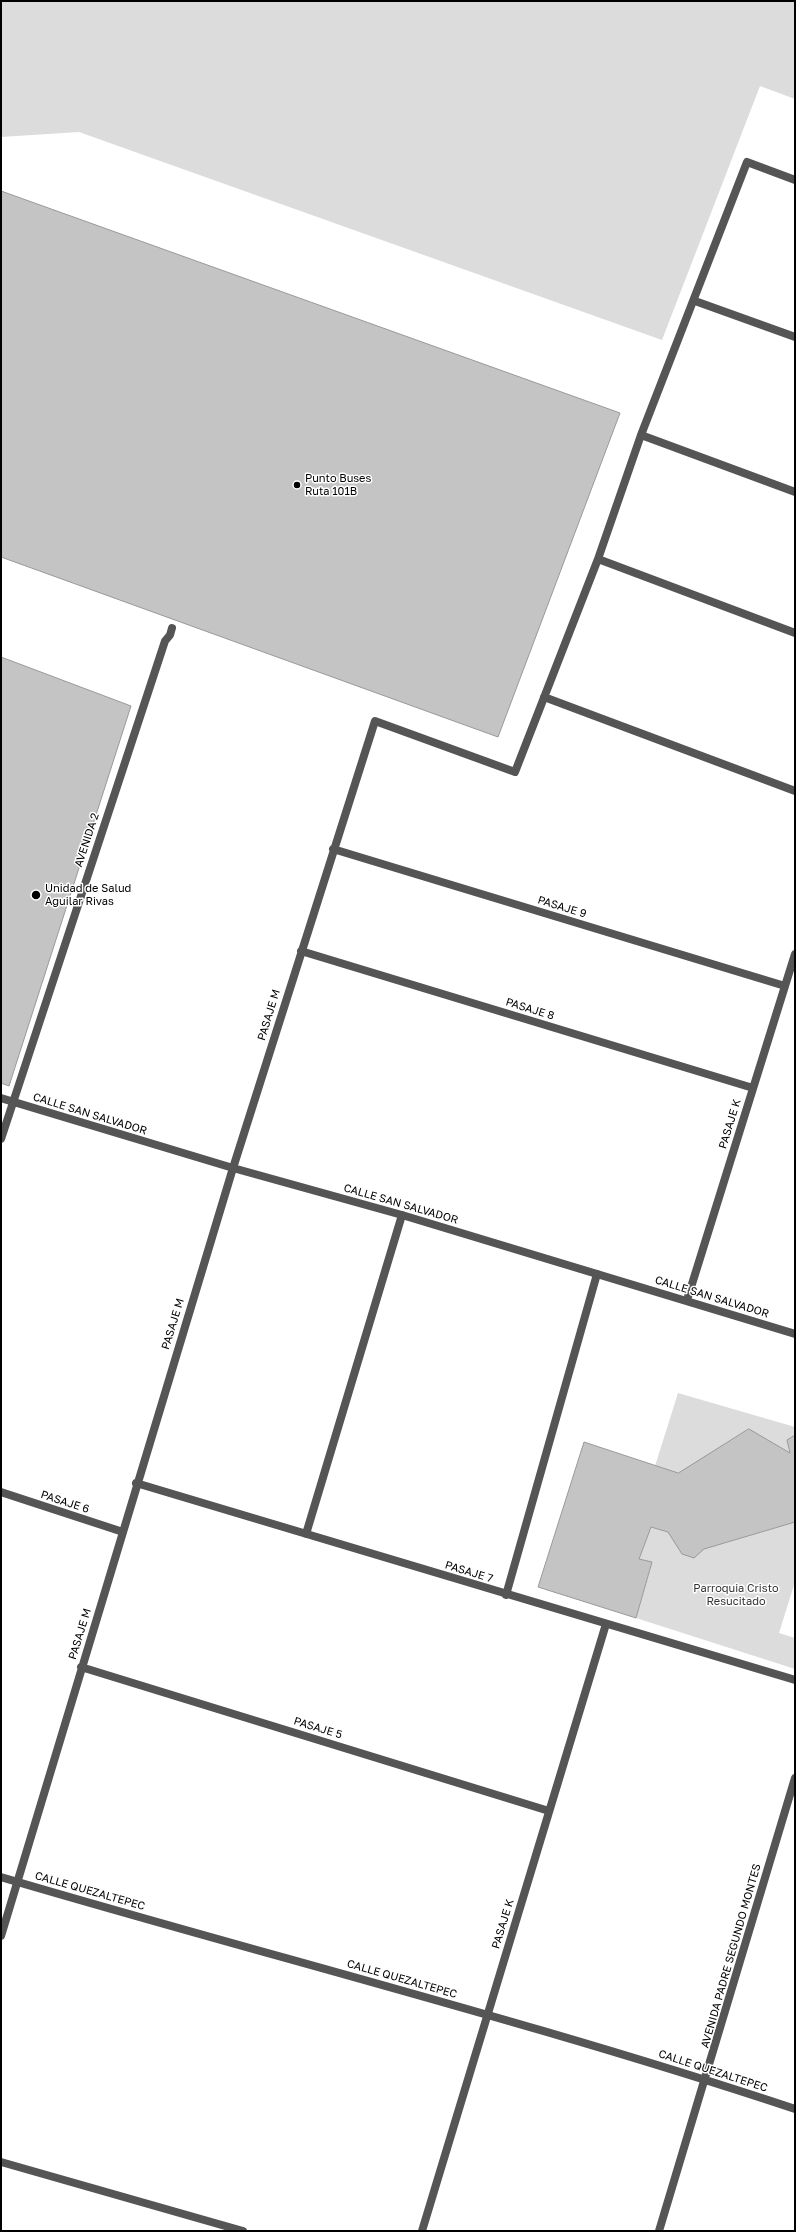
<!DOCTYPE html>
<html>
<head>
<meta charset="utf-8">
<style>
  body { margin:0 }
  #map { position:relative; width:796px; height:2232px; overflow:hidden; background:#fff; font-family:"Golos Text",sans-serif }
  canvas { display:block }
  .frame { position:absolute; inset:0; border:2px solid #000; pointer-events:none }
</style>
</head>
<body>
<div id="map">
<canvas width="796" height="2232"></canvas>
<div class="frame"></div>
</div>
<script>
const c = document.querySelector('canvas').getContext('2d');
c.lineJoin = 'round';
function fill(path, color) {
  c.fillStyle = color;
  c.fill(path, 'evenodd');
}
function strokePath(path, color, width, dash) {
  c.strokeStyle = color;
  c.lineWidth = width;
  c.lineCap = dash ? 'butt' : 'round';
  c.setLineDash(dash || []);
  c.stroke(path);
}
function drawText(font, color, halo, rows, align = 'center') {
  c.font = font + ' "Golos Text",sans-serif';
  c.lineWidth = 3;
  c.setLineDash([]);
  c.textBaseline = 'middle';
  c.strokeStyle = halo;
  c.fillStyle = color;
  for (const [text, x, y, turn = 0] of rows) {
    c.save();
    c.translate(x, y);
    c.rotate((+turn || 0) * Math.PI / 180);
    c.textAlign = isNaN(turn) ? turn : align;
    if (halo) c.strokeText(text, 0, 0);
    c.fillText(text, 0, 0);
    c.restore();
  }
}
fill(new Path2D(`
  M1,1h794v98l-35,-13 -98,254 -583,-208 -78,5z
  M678,1393l117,34v8l-8,6 3,12 -112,20 -23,-7z
  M795,1522v60l-16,51 16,5v31l-159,-51 16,-56 -13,-3 12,-32 17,5 36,17z`), '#dcdcdc');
const building = new Path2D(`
  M1,191l619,222 -122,324 -497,-180z
  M1,657l130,49 -122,380 -8,-3z
  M749,1429l41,24 -3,-13 8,-5v87l-91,27 -10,9 -12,-4 -14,-22 -17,-5 -12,32 13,3 -16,56 -98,-31 46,-145 94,31z`);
fill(building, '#c4c4c4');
strokePath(building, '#999', 1);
strokePath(new Path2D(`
  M695,301l100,36
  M641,435l154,57
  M598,559l197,74
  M544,697l251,94
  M333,849l452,137
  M301,951l452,137
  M687,1300l108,-346
  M136,1483l659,197
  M1,1492l122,40
  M306,1534l96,-319
  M506,1595l91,-321
  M81,1667l468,144
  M1,1936l232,-768 142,-447 140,51 83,-213 43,-124 106,-273 48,18
  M1,2162l242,69
  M422,2231l184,-607`), '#555', 8);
strokePath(new Path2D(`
  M1,1098l232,70 169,47 393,119
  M1,1139l164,-498 5,-6 2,-7
  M1,1877c264,78 532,145 794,232
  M659,2231l136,-453`), '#555', 8);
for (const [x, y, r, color] of [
  [297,485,4,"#000"],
  [36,895,5,"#000"]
]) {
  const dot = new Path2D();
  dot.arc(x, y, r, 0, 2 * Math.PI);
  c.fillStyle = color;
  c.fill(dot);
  strokePath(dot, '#fff', 1.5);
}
drawText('11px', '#000', '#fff', [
  ["Punto Buses",305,479],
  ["Ruta 101B",305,492],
  ["Unidad de Salud",45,889],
  ["Aguilar Rivas",45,902]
], 'left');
drawText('11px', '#000', '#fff', [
  ["AVENIDA 2",87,840,-72],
  ["PASAJE 9",562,907,17],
  ["PASAJE 8",530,1009,17],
  ["PASAJE M",269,1015,-73],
  ["CALLE SAN SALVADOR",90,1114,17],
  ["PASAJE K",730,1124,-73],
  ["CALLE SAN SALVADOR",401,1204,16],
  ["CALLE SAN SALVADOR",712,1297,17],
  ["PASAJE M",173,1324,-73],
  ["PASAJE 6",65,1502,18],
  ["PASAJE 7",469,1572,17],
  ["PASAJE M",80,1634,-73],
  ["PASAJE 5",318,1728,17],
  ["CALLE QUEZALTEPEC",90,1891,16],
  ["PASAJE K",503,1924,-73],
  ["AVENIDA PADRE SEGUNDO MONTES",731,1956,-74],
  ["CALLE QUEZALTEPEC",402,1979,16],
  ["CALLE QUEZALTEPEC",713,2071,18]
]);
drawText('11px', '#333', '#fff', [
  ["Parroquia Cristo",736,1589],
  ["Resucitado",736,1602]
]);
</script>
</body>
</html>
